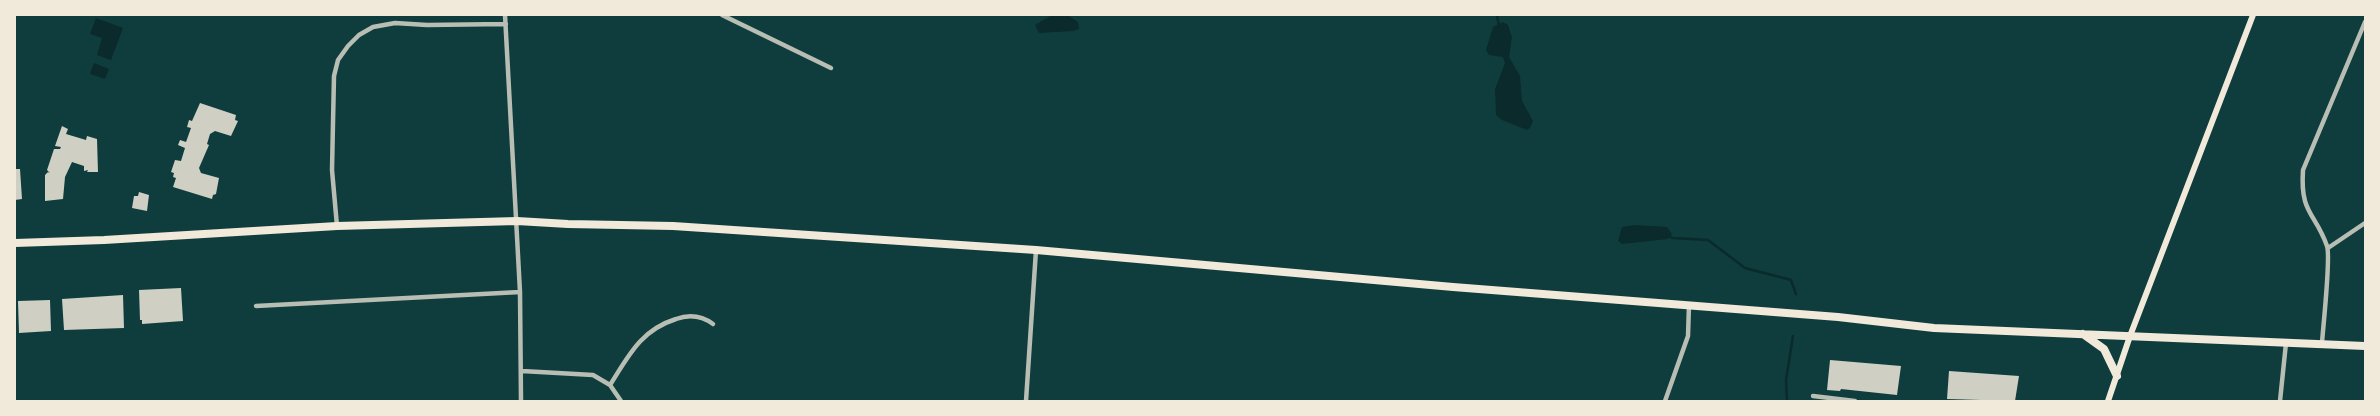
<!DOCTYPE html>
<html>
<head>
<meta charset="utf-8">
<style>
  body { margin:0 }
  #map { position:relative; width:2380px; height:416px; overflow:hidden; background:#0f3d3e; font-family:"Crimson Pro",serif }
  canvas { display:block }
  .frame { position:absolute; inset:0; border:16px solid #f1e9da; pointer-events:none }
</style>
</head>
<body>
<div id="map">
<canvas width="2380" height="416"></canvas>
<div class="frame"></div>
</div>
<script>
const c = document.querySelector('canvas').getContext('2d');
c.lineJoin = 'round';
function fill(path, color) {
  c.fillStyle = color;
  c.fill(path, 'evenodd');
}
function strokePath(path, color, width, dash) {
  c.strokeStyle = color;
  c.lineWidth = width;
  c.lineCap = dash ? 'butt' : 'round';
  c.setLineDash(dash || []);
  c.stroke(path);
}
fill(new Path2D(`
  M1052,15h15l11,7 1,7 -6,2 -34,2 -4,-8z
  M96,18l27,10 -12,32 -14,-5 5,-17 -12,-4z
  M1503,22l5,3 4,12 -3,20 11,19 2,25 11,20 -3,7 -3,2 -25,-10 -6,-5 -1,-26 10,-26 -2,-6 -14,-2 -3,-5 7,-23z
  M94,63l15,6 -4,10 -15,-5z
  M1634,225l33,2 5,7 -4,5 -46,5 -4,-3 4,-14z`), '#0a2a2b');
strokePath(new Path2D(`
  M1497,15l2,11
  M1667,236l6,2 35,2 37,28 46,12 5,14
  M1787,401l-1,-21 7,-44`), '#0a2a2b', 2.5);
fill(new Path2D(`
  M200,103l36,12 -1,5 3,1 -7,15 -16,-5 -5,3 -3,10 2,1 -10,23 2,5 18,5 -3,16 -3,1 -1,4 -39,-12 3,-9 -3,-1 1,-4 -3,-1 4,-12 6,1 4,-13 -7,-3 2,-5 6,2 5,-14 -4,-1 2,-7 3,1z
  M62,126l6,3 -2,5 20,6 1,-4 10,3 1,33h-11l1,-2 -4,1v-5l-12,-4 -7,15 -2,22 -18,2v-26l3,-3 2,1 -3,-3 7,-21h6l1,-2 -6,-1z
  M15,169h5l2,30 -7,1z
  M139,192l10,3 -2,16 -15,-3 2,-12h4z
  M181,288l2,33 -41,3v-4h-2l-1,-30z
  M123,295l1,33 -60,2 -2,-31z
  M50,300l1,31 -32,2 -1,-32z
  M1830,360l71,6 -4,29 -56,-6 -1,2 -13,-1z
  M1949,371l70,5 -4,25 -68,-2z`), '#cfcfc3');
strokePath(new Path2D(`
  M505,15l15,277 1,109
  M722,15l109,53
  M337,226l-5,-56 2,-94 4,-16 10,-14 11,-11 14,-8 22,-4 32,2 79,-1
  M2328,248l37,-25
  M256,306l264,-14
  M2322,343c1,-16 9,-86 5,-97 -12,-34 -27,-32 -24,-76l62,-148
  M522,371l71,4 17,10 11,16
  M610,385c19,-30 31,-55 66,-66 14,-5 26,-3 37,5
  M1813,396l42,5
  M1026,401l10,-151
  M1665,401l23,-65 1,-31
  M2280,401l6,-58`), '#b8beb3', 4.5);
strokePath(new Path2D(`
  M2108,401l22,-65 123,-321`), '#f1e9da', 6);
strokePath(new Path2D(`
  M15,243l89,-3 233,-14 180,-5 51,3 105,2 363,24 417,37 385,30 96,11 431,18
  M2083,334l21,15 13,27`), '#f1e9da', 8);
</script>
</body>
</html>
